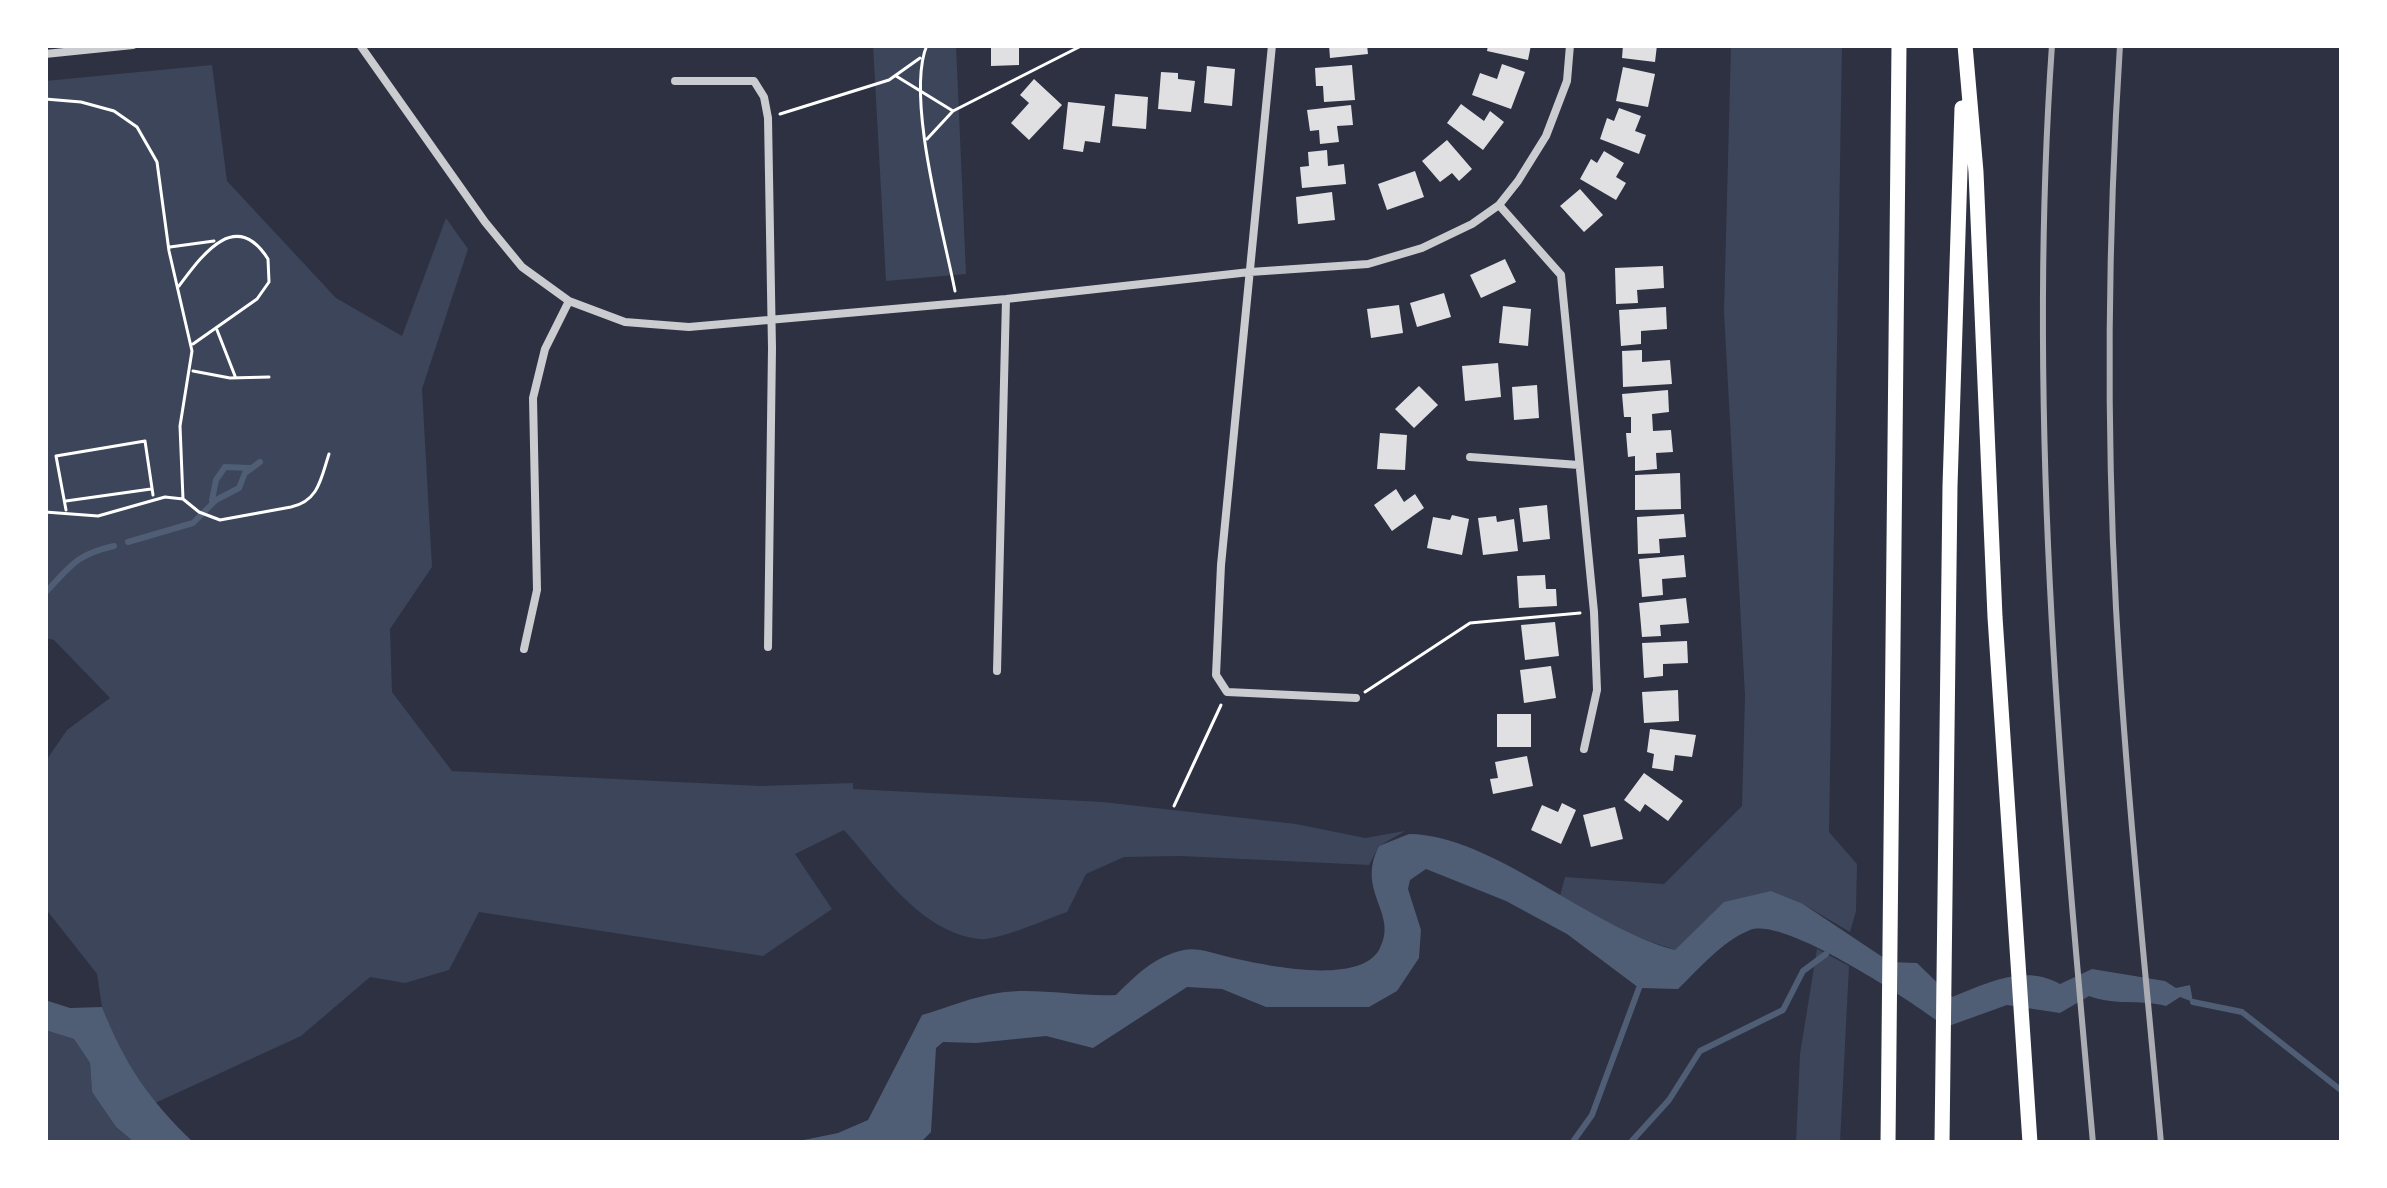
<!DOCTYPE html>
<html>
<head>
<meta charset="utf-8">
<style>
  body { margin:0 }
  #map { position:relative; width:2387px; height:1188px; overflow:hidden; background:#2d3142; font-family:"Sofia Sans Condensed",sans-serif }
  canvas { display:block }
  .frame { position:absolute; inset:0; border:48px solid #fff; pointer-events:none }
</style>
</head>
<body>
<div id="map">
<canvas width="2387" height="1188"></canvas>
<div class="frame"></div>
</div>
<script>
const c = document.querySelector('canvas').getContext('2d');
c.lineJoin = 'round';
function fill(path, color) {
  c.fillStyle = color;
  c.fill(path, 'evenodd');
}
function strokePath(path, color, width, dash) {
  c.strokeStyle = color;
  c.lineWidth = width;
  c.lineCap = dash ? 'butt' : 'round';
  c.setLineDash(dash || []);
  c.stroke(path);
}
fill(new Path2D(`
  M873,45h83l10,229 -80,7z
  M1731,45h111l-13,787 28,32 -1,47 -6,21 -47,-28 -128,46 -55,-19 -60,-35 5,-19 99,7 78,-78 3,-110 -21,-384z
  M212,65l15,116 109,117 66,38 44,-118 22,31 -46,140 10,178 -42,62 2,63 60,79 308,15 93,-3v6l250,13 193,22 69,14 40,-7 -26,15 -10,19 -189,-9 -56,1 -38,17 -19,38c-20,7 -69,29 -88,27 -59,-7 -99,-69 -135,-109l-49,24 37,55 -69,47 -284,-44 -30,58 -44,13 -35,-6 -69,59 -148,68 -33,-52 -18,-45 -5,-33 -52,-66v-146l22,-32 43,-32 -56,-58 -9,-2v-557z
  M1817,949l32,17 -9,177h-44l4,-89z
  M45,1030l29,9 16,24 2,29 24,35 19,16h-90z`), '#3c4559');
fill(new Path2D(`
  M1409,834c84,1 179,93 266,116l49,-48 47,-11 32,13 87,58 27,1 35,34c36,-14 72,-33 108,-13l32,-15 73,12 11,7 14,-3 3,17 -13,-5 -14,9c-28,-7 -50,0 -77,-10l-29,17 -53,-8 -61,22c-31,-23 -161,-111 -196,-97 -29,12 -50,38 -72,59l-39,-1 -72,-54 -61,-33 -80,-32 -16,11 -2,9 13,41 -2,28 -22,33 -28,16h-103l-44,-18 -35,-2 -94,61 -47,-12 -70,7 -33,-1 -7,6 -5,84 -11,11h-131l49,-10 30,-13 54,-105c24,-7 50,-18 76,-22 39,-6 78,4 118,2 20,-20 39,-39 68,-45 13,-3 32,4 45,7 34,8 129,29 150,-7 21,-37 -24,-57 0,-104z
  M45,1000l25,8 32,-1c23,58 47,93 92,136h-59l-19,-16 -24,-35 -2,-29 -16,-24 -29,-9z`), '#4f5d75');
strokePath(new Path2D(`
  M212,500l4,-20 9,-13 25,1
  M128,542l65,-19 23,-23 23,-12 6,-15 15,-11
  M45,593c26,-27 30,-38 69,-47
  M2193,1002l49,10 100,79
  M1572,1143l20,-28 47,-127
  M1630,1143l39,-43 31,-49 83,-41 20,-39 23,-17`), '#4f5d75', 6);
fill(new Path2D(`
  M991,45h28v20l-28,1z
  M1329,45h38l1,9 -38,4z
  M1488,45h43l-3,15 -41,-9z
  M1623,45h34l-2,17 -33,-4z
  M1502,64l23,8 -14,37 -39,-14 8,-22 17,6z
  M1352,65l3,35 -31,2 -1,-16h-7l-1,-18z
  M1207,66l28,3 -3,37 -28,-3z
  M1623,67l32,7 -7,33 -32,-6z
  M1161,72l17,1v6l17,2 -4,31 -33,-3z
  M1034,79l28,26 -33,35 -18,-17 18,-20 -9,-8z
  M1115,94l33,3 -2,32 -34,-3z
  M1068,102l37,4 -5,37 -15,-2 -2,11 -20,-3z
  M1461,104l23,17 6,-10 14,11 -21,28 -36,-27z
  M1351,105l2,20 -16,1 2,16 -19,2 -1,-14 -9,1 -3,-21z
  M1619,108l22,8 -6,15 11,4 -7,19 -39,-15 7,-21 7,3z
  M1447,140l25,29 -13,12 -7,-8 -12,9 -18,-21z
  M1327,150l1,16 16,-2 2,20 -44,4 -2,-21 9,-1 -1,-14z
  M1604,151l20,12 -8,14 10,6 -10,17 -36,-21 11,-20 6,4z
  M1415,171l9,26 -37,13 -9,-26z
  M1580,189l23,26 -19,17 -24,-26z
  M1332,192l3,28 -37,4 -2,-27z
  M1505,259l11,23 -35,16 -11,-23z
  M1663,266l1,22 -27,2 1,13 -22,1 -1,-36z
  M1444,293l7,24 -34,10 -7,-24z
  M1399,305l4,28 -32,5 -4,-29z
  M1503,306l28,3 -3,37 -29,-3z
  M1666,307l1,22 -26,2v13l-20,2 -2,-36z
  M1642,350v12l28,-2 2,24 -49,3 -1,-36z
  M1498,363l3,34 -36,4 -3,-35z
  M1537,385l2,33 -25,2 -2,-33z
  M1419,386l19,19 -24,23 -19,-19z
  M1668,390l1,22 -17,2 1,17 18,-1 2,22 -17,1 1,16 -22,2v-15l-7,1 -2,-24h5v-16h-7l-2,-23z
  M1380,433l27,2 -2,35 -28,-1z
  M1680,473l1,36 -46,1v-35z
  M1396,489l8,13 11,-8 9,14 -32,23 -18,-26z
  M1547,505l3,34 -27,3 -4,-34z
  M1684,514l2,23 -27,2 1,14 -22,1 -1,-37z
  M1452,515l17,4 -7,36 -35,-7 6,-31 17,3z
  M1496,516l1,6 17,-3 4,32 -35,4 -5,-37z
  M1684,555l2,22 -24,2 1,16 -21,2 -3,-38z
  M1545,575l1,14h10l1,17 -38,2 -2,-32z
  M1686,598l3,25 -29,2 1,11 -19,1 -3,-34z
  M1555,622l4,34 -34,4 -4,-35z
  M1687,641l1,22 -25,1v12l-19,2 -2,-35z
  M1551,666l5,32 -32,5 -4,-33z
  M1678,690l1,31 -35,2 -2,-31z
  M1497,714h34v33h-34z
  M1650,729l46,6 -4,22 -17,-2 -2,16 -21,-3 2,-14 -7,-2z
  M1527,756l6,30 -40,8 -3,-15 8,-1 -3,-16z
  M1644,773l39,28 -15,20 -23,-17 -5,8 -16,-12z
  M1562,803l14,7 -15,34 -30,-14 11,-25 16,7z
  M1615,807l8,32 -32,8 -8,-32z`), '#e0e0e3');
strokePath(new Path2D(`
  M927,45c-22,51 17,189 28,246
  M896,76l57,35
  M45,99l36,3 33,9 23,16 20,35 12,89 23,100 -12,75 3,73
  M780,114l109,-34 31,-22
  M927,139l26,-28 130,-66
  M170,247l44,-6
  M179,286c22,-29 56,-79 89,-27l1,23 -12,17 -64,45
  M217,330l18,46
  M193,371l37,7 39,-1
  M66,501l85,-12
  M66,510l-10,-54 89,-15 8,54
  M45,512l53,4 67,-19 18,2 16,13 21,8 71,-13c28,-6 30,-29 38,-53
  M1365,692l105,-69 110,-10
  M1174,806l47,-101`), '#fff', 3);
strokePath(new Path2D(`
  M360,45l125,177 37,45 47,34 56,21 64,5 317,-28 244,-27 118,-8 54,-16 50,-24 27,-19 19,-24 28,-45 21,-55 3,-36
  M1272,45l-51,520 -5,110 11,17 129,6
  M45,54l88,-9
  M675,81h79l10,16 4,21 4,230 -4,299
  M1499,205l62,70 33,337 3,78 -13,59
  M1470,457l109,8
  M524,649l13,-59 -4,-192 12,-49 24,-48
  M997,671l9,-372`), '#caccd0', 8);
strokePath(new Path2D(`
  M1965,45l11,127 19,445 35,526
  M1888,1143l11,-1098
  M1942,1143l8,-657 12,-378`), '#fff', 15);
strokePath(new Path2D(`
  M2052,45c-26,368 8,732 41,1098
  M2120,45c-12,187 -14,376 -4,563 10,179 29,357 45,535`), '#abadb3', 6);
</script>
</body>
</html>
